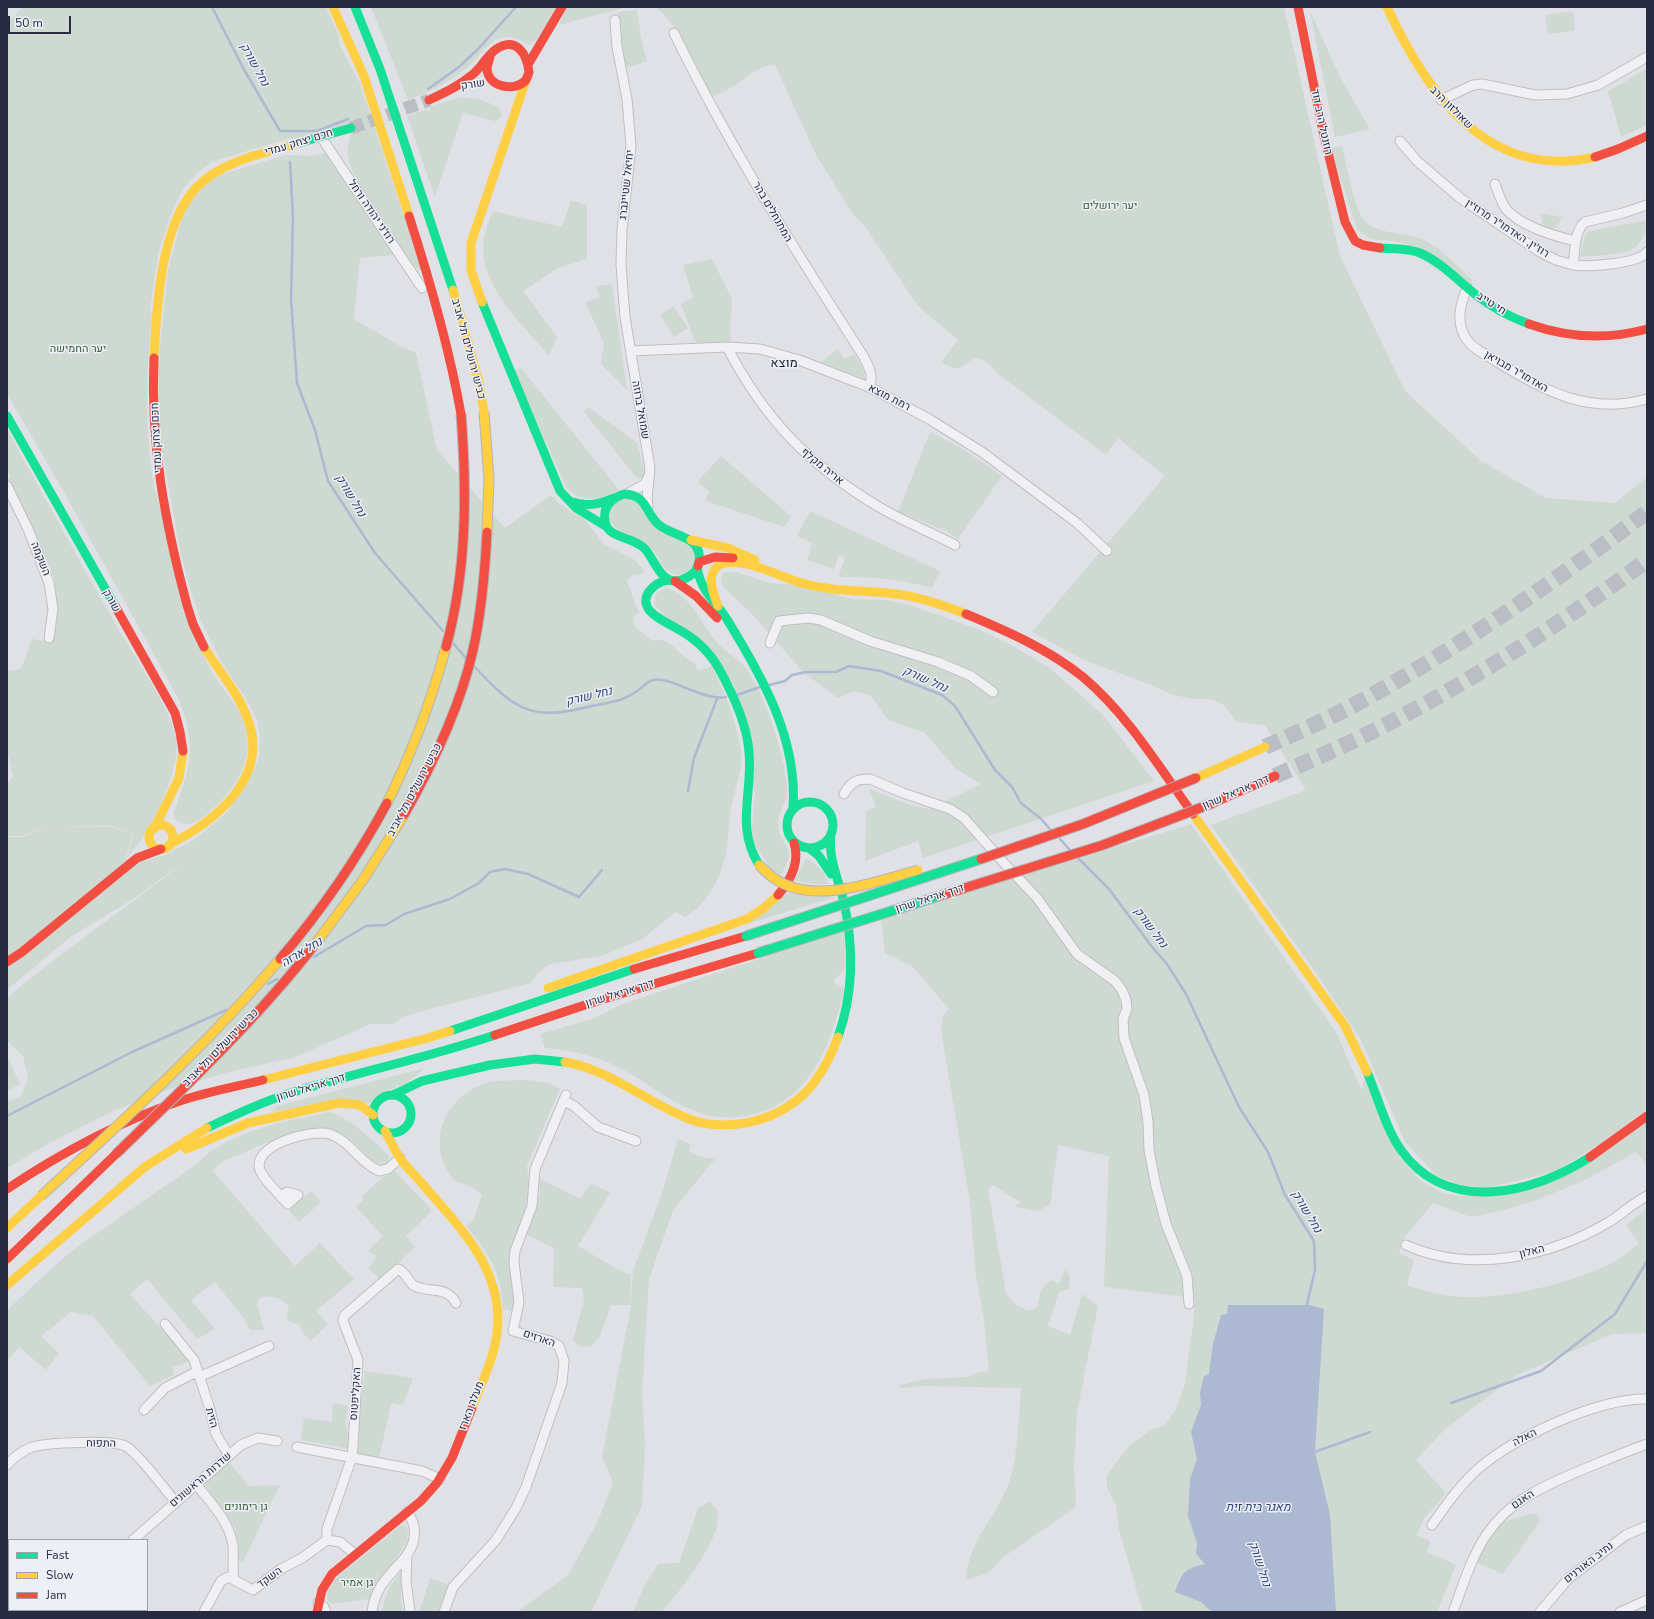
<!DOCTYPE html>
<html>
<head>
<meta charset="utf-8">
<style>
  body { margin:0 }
  #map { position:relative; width:1654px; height:1619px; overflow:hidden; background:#e0e1e6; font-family:"Nunito Sans",sans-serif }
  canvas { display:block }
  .frame { position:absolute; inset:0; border:8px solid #262b40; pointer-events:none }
  .legend { position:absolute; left:8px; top:1539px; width:140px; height:72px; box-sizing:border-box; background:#edeff6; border:1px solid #9da1ad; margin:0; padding:5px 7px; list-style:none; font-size:12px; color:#262b40 }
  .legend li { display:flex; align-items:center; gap:8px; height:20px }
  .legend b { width:20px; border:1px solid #9da1ad }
  .scale { position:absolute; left:8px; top:16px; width:63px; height:18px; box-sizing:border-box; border:2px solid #262b40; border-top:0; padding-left:5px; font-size:12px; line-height:14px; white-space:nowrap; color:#262b40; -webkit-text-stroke:3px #edeff6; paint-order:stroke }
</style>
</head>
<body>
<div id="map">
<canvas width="1654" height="1619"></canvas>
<div class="frame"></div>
<ul class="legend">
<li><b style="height:5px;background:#16e098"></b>Fast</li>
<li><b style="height:5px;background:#ffcf43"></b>Slow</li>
<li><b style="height:5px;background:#f24e42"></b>Jam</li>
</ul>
<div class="scale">50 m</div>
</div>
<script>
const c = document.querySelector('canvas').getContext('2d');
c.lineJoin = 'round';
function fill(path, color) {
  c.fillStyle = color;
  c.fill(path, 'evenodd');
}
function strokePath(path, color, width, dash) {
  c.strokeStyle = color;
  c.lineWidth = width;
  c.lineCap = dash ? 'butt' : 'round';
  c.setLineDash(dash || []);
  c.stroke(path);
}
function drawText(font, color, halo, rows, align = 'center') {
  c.font = font + ' "Nunito Sans",Heebo,sans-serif';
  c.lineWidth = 3;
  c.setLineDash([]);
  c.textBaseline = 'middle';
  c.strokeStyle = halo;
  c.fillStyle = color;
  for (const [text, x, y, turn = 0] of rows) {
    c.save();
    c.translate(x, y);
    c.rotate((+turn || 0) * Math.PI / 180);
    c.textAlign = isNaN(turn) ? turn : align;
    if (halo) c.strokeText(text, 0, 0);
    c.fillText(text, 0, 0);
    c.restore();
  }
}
fill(new Path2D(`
  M23,7h303l13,29 1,10 20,37 62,188 -10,-6 -9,-11c-17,-27 -50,-69 -55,-99 -1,-8 1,-14 3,-21l-64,5 -76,23 -15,12 -14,16 -11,24 -12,37 -9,56 2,9c-6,57 -8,114 2,171 12,40 24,79 36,119 5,18 9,38 16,55 12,26 37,45 41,74 5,33 -18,61 -41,80 -11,8 -22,14 -32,3v-5c16,-47 24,-68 4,-115l-118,-213 -53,-91v-377l4,2z
  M371,7h186l-12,24 -15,14c-9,-5 -19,-10 -30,-7 -14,5 -21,20 -32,29 -18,14 -38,25 -60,33z
  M567,7h59l-67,18z
  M655,7h629l56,249 65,135 76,70 65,37 69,5 32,-26v632l-47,35 -45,27 -67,17 -27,-3 -23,-8 -33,-35 -44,-102 -36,-54 -114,-161 95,-35 -41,-65 -28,-3 -13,-17 -14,-6h-18l-22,-5 -19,-9 -67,-25 -52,-28 133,-156 -47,-38 -12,17 -108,-81 -11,-12 -12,-5c-16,11 -15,16 -34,5l17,-22 -41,-35 -53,-80 -10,-9 -38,-61 -41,-90c-19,1 -28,13 -43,22 -7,5 -15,7 -23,11 -13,-27 -29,-74 -54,-91z
  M637,10l4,28 6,23 -22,8 -7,-57z
  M1310,11l31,68 29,50 -35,8z
  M1573,11l2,20 -27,3 -3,-19z
  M1647,69v56l-26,12 -13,-46z
  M461,97l18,2 20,8 3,10 -7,4 -32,-8 -28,84 -28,-81 18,-6 5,1v-5z
  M1342,146c5,19 11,60 22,74 10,13 37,13 52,17 21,6 40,28 56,43l1,10 -54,-43 -20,-5 -28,-3 -14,-9 -26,-82z
  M326,153l68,102 -34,3 -6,61 48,28 14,6 21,97 68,78 46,-33 7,8 27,17 19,24 31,16 8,9v5l-11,1 -5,6 12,32 -6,4 1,9 18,15c18,-7 27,17 42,21l4,9 14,-5c13,28 24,53 29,84 3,17 -6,37 -9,54 -3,11 -3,22 -4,33 -2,30 -16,65 -43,80l-9,-5 -34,27 -40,17 -52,8 -12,9 -7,10 -101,26 -27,8 -10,7h-22l-78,34 -60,13 -60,17 -62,24 -67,34 -37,22v-66l14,-6 7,-18 -5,-22 -16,-15v-43c58,-50 123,-92 182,-140l-53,39 -67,41 -62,52v-153h16l24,-10h66l20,6 -8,26 19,2 22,-6 32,-18 -9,21 10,-22 29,-25 27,-42 4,-14 1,-18 -3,-17 -10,-20 -25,-37 -20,-40 -9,-24 -13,-49 -22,-123 1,-72 9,-85 16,-60 20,-25 15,-10 67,-20 26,1z
  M571,200l16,5v54l-29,9 -35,23 34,46 -8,19c-24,-29 -65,-66 -66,-106 0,-14 5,-27 10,-39l69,16z
  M1540,213l23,4 -9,13 -10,-4z
  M1644,221l3,1c0,10 -6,23 -16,28 -9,4 -41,7 -51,6l5,-21 4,-4z
  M712,259l20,40 -2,30 2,15 -37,-2 -14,-38 12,-7 -10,-32z
  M612,284l15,106 -26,-26 3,-21 -19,-41 14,-5 -3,-11z
  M674,306l14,22 -14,9 -14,-22z
  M838,349l6,10 10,-5 9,14 2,11 -44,-17z
  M521,368l98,122c-19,9 -37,15 -53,-3l-52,-116z
  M588,407l49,36 8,30 -2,6 -7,-2 -52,-65z
  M7,429c37,68 75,136 113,203 16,27 51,77 56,107 5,33 -27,97 -50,120l8,-26 -21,-7 -67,1 -23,9h-16v-52l6,-7 -6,-28v-78l14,-2 11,-30 18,3 7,-32 -3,-33 -46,-99 3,-2 -4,-6z
  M930,432l30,15 42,29 -44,63 -14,-9 -46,-18z
  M721,456l70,60 -7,11 -78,-26 3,-10 -12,-9z
  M620,499l13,1 59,47 3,14 -6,11c-7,2 -12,4 -18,1 -11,-5 -11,-17 -19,-24 -13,-13 -32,-12 -43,-29l2,-13z
  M810,511l130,60 -8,17c-31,-9 -61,-11 -94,-11l7,-19 -6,-3 -5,14 -27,-9 5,-16 8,3 -23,-11z
  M726,572h10l34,11 26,2 57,14 34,1 26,6 67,24 33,16 37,22 55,49 49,64 -231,77 -5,-17 -53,20 1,-50 10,-4 -7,-18 42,16 19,4 51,-25 -25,-15 -31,-36 -37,-13 -18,-25 -16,-4 -16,7 -34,-25 -51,-58 -28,-26 -4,-8 1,-7z
  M666,588c25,7 33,33 49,52 8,10 20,16 29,26 20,24 43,94 43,125 0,12 -9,21 -9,32 1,26 23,23 2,53l-10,-8 -17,-27 -1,-15 3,-32 -21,-109 -79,-79c-1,-11 1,-15 11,-18z
  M1191,824l145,208 26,59 3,-17 35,84 22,24 20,11 19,3 72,-8 114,-70v47l-11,-13 -53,29 -49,20 -30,9 -33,7 -38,-14 -30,36 -4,14 15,7 -7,25c18,6 37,11 56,12 44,2 106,-14 145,-32 11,-5 21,-14 31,-21l-13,-19 21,-17v125l-35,1 -95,41 -70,52 -31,33 30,33 -23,27 -6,15 13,6 -3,11 29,13 -19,47h-294l-24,-82 -3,-25 -9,-17v-13l22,-29 20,-15 16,-6 10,-14 10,-27 8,-60 2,-26 -91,-11 5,-131 -51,-11 -8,60 -13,6 -22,-4 5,-5 -27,-17 -5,4 18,104 10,12 13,6 8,-4 4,-17 10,-10 8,4 6,-14 5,5 -1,14 -10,3 -11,34 22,9 12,-41 16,12 -21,106 -3,54 2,41 -74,51 -9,11 -8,5 -19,6c3,-43 30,-60 43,-98 10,-29 9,-63 12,-94l-97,-2 -24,2v-3l25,-6 44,-2 11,-5 9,-1 -5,-50 -8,-46 -6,-73 -29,-172 2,-14 6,-7 -37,-43 -27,-13 -4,-34z
  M807,858l15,12 7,14h-11l-24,-3z
  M789,892l47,5 -89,27z
  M844,931l3,35 -14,16 11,6c-11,52 -31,109 -87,125 -22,7 -44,6 -65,-3 -23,-9 -42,-25 -63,-37 -24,-15 -56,-23 -84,-25l-5,-14 55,-16 27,-14z
  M7,1056l13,28 -13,7z
  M425,1068l-18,15 -28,10 -9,10 -98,9 5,-6z
  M527,1080l21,3 12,6 -33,77 3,24 -7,29 -9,85 -1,6h-10c-1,-37 -14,-57 -37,-84l7,-5 9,-26c-4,-3 -8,-7 -13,-9 -6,-3 -13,-3 -18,-10 -24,-34 -7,-76 30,-91 13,-6 31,-4 46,-5z
  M331,1112c23,10 41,27 58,44l-1,8 -6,2c-13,-3 -23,-21 -35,-29 -34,-21 -85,9 -119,22l-9,5 -6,7 82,95 25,-23 34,36 -38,32 12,13 -17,17 -8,-8 -4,-8 -11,-4 -1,-4 2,-10c-6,-9 -18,-12 -29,-10l-3,6 7,27h-14l-8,-14 -27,-34 -24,18 24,29 -18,10 -50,-60 -17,15 55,61 3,7 -15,5 1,8 -24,11 -57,-70 -22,-4 -30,24 18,17 -13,17 -27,-23 -12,14v-51l55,-51 25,-19 110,-76c29,-33 93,-44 134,-52z
  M678,1139l13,5 -2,7 12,6 14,2 -42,51 -24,70 -7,111 3,56 -3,59 -51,106h-74l51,-37 29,-52 16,-40 -11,-27 28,-145 3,-40 30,-81z
  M395,1171l35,37 1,4 -25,24 9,11 -35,33 -11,-11 8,-13 -9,-5 15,-15 -27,-29 8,-8 -3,-2 27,-24z
  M538,1178l42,21 11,-16 19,10 -32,53 39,23 14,6 -1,30h-19l-11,31 -8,10 -11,1 -8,-6 11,-42 -2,-11 -29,-1 1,-39 -28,-14c8,-18 17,-37 12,-56z
  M311,1191l10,11 -22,20 -10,-12z
  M365,1371l48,7 -10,27 -12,-2 -12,56 -21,-6 1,-35z
  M333,1403l15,3 -2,16 4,27 -49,-9 3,-22 28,4z
  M228,1461l21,25 31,-1 -37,77 -4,-1 -1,-2 -2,-30 -31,-45z
  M710,1501c2,3 6,7 7,10 8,25 -39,82 -55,101h-29l13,-30 12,-18 21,-1 19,-55z
  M1530,1514h7l3,7 -37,53 -26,-11 9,-19 15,-21z
  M401,1525l4,1 3,5 -1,11 -38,57 -37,5 -5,-4 1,-9 7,-12z
  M402,1570l-1,30 2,12h-22l8,-24z
  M430,1578l18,7 -9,27h-20z`), '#ced9d1');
fill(new Path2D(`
  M1228,1305h82l14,4 -9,143 15,63 6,97h-124l-11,-10 -26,-10c7,-20 9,-23 30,-28l-9,-10 1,-11 -9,-27 2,-37 7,-20 -6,-27 10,-27 -1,-13 4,-16 5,-2 4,-30 8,-29 6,-1z`), '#adb8d2');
strokePath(new Path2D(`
  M212,7l31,61 37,63h37l31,-12
  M428,89l31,-22 19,-18 38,-42
  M290,162l3,54 -2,83 6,84 18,47 13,51 47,72 68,78
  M453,643l12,14
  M474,666c39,42 56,56 113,41 11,-2 22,-4 33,-7 5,-2 11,-5 16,-8 6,-4 10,-10 17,-12 18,-4 49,21 73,17
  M769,685l16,-4 7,-6 14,-3h30l13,-6 32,5 61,24 13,11 40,64 17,17 9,16 19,15 11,12
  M737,695l23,-8
  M688,791l6,-33 23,-59
  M1060,839l10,11
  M1079,859l30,30 43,58 15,17 19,30 53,113 29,45 17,43 29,46 1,29 -9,38
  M314,957l52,-31 20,-1 18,-11 46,-15 29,-16 11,-11 15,-3 23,5 51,23 23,-27
  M268,984l9,-5
  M7,1116l125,-64 94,-42
  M1451,1403l90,-32 74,-57 32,-53
  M1312,1453l58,-21`), '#adb8d2', 2.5);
strokePath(new Path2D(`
  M351,128l78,-28`), '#bbbdc5', 13, [13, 6]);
strokePath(new Path2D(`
  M1265,747c33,-15 68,-30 100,-48 99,-55 192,-119 282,-187
  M1275,776c39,-17 78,-34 116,-54 89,-46 175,-102 256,-162`), '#bbbdc5', 16, [16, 8]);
const street = new Path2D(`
  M615,20l2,27 10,52 4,47 -9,84 -1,35 4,52 25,151 -3,30 1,10
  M674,33c55,113 122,219 190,324 5,11 10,19 5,30
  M1441,100l32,-15 9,-1 53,11 32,-1 31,-9 49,-28
  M321,137l101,151
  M1400,141l17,20 43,37 80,54 16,8 17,5c2,-13 1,-34 12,-43l38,-9 24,-8
  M1495,184c3,8 6,18 11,25 16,18 48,27 70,32
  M1573,265c14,2 66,-1 74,-13
  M1467,288c-6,15 -11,31 -3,47 6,13 23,20 35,28 48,29 90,52 148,36
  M727,347c38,73 82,118 152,160 24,14 51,25 76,38
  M631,351l96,-4 33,2 39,11 70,27 60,32 53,33 95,71 30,28
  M7,486l21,43 21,54 4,26 -4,29
  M627,494l18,-10 4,-8
  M770,643l9,-22 29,-3 13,2 49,21 68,21 33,14 22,16
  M844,794c7,-12 12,-15 26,-15l33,14 47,16 14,9 39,44 34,36 40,56 38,27 7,9 4,10 1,9 -4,10 1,19 20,57 4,27 1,28 7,36 10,38 21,52 2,28
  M564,1101l10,5 24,21 38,14
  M287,1192l11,3 -10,9 -7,-7z
  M281,1197c-6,-8 -22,-21 -22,-32 0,-22 54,-36 71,-31 20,7 30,29 49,37l9,-2 12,-11
  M1406,1245c64,29 144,12 203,-23 13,-8 24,-19 38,-26
  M165,1324l29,36 15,46 7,28 13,22
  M199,1377l70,-31
  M144,1410l21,-22 33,-17
  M297,1447l125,24 18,8
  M7,1465c7,-8 15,-14 25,-18 14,-4 83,-8 95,0 13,8 37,42 49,55
  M196,1484c15,19 33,37 37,61 1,12 -1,23 1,35l19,10 28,-21 21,-11 25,-18 13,2 15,12
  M1432,1525c14,-20 28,-40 46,-56 37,-32 120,-71 169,-70
  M133,1540l108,-95 17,-7 19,3
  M327,1540v-11l25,-72 1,-11 5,-86 -15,-39 1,-5 54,-47c8,3 9,11 15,16 13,9 33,-1 43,18
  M407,1554l-1,26 4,32
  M318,1603l6,4 2,5
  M50,1612l2,-2
  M204,1612l17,-31 7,-4 6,3
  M372,1612c3,-27 20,-38 35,-57 10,-14 10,-31 0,-43
  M444,1612l9,-25 43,-47 20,-32 10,-21 36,-104 2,-22 -5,-15 -9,-5 -37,-10 6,-29 -5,-39 1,-12 17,-45 3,-37 31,-74
  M1453,1612c10,-26 18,-55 34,-78 22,-33 57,-48 92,-63 23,-9 45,-19 68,-27
  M1540,1612l29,-34 57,-43 21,-9
  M1620,1612l27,-12`);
strokePath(street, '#bebfc4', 11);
strokePath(street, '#f0f0f2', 9);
strokePath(new Path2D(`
  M355,7l25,62 73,221
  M295,144l56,-16
  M1380,248c13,1 28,0 40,5 21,9 37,27 55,41 16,13 35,23 54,30
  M482,302l78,189 16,17 31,19
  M7,416l108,190
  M624,494c23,1 21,18 34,30 14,13 45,11 41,38 -1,10 -9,15 -18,18 -19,7 -26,-20 -36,-31 -13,-15 -45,-8 -40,-37 2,-10 10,-15 19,-18z
  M573,502c15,5 27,2 41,-4
  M697,567c5,28 18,32 31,54 35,57 70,119 65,187
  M669,580c-15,2 -31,17 -19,31 7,8 18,12 26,17 17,9 32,22 42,39 14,25 29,56 31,85 4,43 -14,73 10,113
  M787 825a23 23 0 1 1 46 0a23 23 0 1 1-46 0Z
  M831,833c-3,24 6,43 12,65 11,47 11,94 -5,139
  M809,848l10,8 12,18
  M450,1031l184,-62
  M1367,1072c11,25 18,55 34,78 46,65 132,44 189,7
  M393,1095l29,-14 68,-16 45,-6 30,3
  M373 1114a19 19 0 1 1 38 0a19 19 0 1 1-38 0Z
  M207,1128c29,-14 59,-28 90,-37 65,-20 133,-34 198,-56`), '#16e098', 9);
strokePath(new Path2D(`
  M333,7l31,69 45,140
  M1387,7c39,85 101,175 208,150
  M453,290l26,92 5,30
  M482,302l-11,-32v-27l56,-166
  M154,358c3,-53 6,-146 53,-180 25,-18 59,-26 88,-34
  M691,540l37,8 27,12
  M718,606c-4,-12 -13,-30 0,-40 18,-13 62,11 81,16 31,10 65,8 97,12 24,3 47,11 70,20
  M1196,778l69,-31
  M1193,814l152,212 22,46
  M149 837a12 12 0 1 1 24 0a12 12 0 1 1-24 0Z
  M154,829l25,-51 4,-27
  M170,844c44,-22 98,-65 79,-121 -9,-29 -30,-51 -45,-76
  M548,988l199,-69 17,-11 14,-13
  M565,1062c46,8 81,40 124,57 18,7 38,7 57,4 50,-10 75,-40 92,-86
  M263,1080l165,-42 22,-7
  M385,1131c5,9 9,18 15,27 5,8 13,15 20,23 38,45 85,88 77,152 -3,26 -16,51 -25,75
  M186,1149l62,-26 91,-20 21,2 13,10
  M7,1228l34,-32
  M7,1285l139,-119 61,-38`), '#ffcf43', 9);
strokePath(new Path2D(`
  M1298,7l26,129 21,86 10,19 8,4 17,3
  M529,63l33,-56
  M429,100c15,-7 30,-14 43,-25 9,-7 14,-18 23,-25 21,-15 32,4 34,22 -1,3 -2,7 -4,9 -11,11 -37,6 -38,-12 0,-3 2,-8 3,-12
  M1595,157l23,-8 29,-13
  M409,216c21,65 40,131 52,198
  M1529,324c39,14 78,16 118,5
  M154,358c-4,85 11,165 33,247l6,19 11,23
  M698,566l1,-4 16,-5 18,1
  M675,581l21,15 21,22
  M115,606l60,107 5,19 3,19
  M966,614c41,17 82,35 117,63 45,38 76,90 110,137
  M1213,803l62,-27
  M778,895c13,-15 22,-33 16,-52
  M7,962l15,-10 115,-94 24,-9
  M634,969l112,-33
  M495,1035l105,-35 158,-47
  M1590,1157l57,-41
  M7,1189c54,-36 109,-66 170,-87 28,-10 58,-15 86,-22
  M7,1259l109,-105
  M317,1612l5,-22 10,-16 89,-73 16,-18 15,-25 20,-50`), '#f24e42', 9);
const fastBridge = new Path2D(`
  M746,936l235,-77
  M758,953l181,-57`);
const slowBridge = new Path2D(`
  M484,412l5,67 -2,53
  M387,803c25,-50 44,-101 59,-156
  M759,865c5,5 10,10 16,14 40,27 102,2 143,-9
  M313,947l50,-67 41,-65
  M41,1196c83,-76 166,-151 239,-237`);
const jamBridge = new Path2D(`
  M446,647c21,-76 21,-155 15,-233
  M404,815c29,-51 56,-107 69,-165 9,-39 12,-79 14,-118
  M981,859l102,-35 113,-46
  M939,896l164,-51 110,-42
  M280,959c41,-48 77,-100 107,-156
  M116,1154c68,-66 138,-132 197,-207`);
strokePath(fastBridge, '#b3b4bb', 11, []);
strokePath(slowBridge, '#b3b4bb', 11, []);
strokePath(jamBridge, '#b3b4bb', 11, []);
strokePath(fastBridge, '#16e098', 9);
strokePath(slowBridge, '#ffcf43', 9);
strokePath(jamBridge, '#f24e42', 9);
drawText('11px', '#262b40', '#edeff6', [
  ["שורק",473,85,-9],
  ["שאולזון הרב",1451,108,45],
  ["רוזנטל הרב דוד",1321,122,78],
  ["חכם יצחק עמדי",299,143,-17],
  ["יחיאל שטיינברג",627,185,-84],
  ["רוז'ני יהודה ורחל",371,212,56],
  ["המתנחלים בהר",772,212,60],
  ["רוז'ין, האדמו\"ר מרוז'ין",1507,229,33],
  ["חי טייב",1491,304,33],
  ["כביש ירושלים תל אביב",468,349,75],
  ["האדמו\"ר מבויאן",1516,372,30],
  ["רמת מוצא",889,398,27],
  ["שמואל ברוזה",640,410,80],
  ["חכם יצחק עמדי",157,438,-93],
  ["אריה מקלף",822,467,39],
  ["השקמה",40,559,68],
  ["שורק",111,601,61],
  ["כביש ירושלים תל אביב",415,790,-62],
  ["דרך אריאל שרון",1236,793,-23],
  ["דרך אריאל שרון",930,899,-18],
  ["דרך אריאל שרון",620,994,-17],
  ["כביש ירושלים תל אביב",221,1048,-46],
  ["דרך אריאל שרון",311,1088,-17],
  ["האלון",1532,1252,-14],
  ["הארזים",539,1339,19],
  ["האקליפטוס",356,1394,-86],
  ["מעלה הארז",472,1406,-69],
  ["הזית",211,1418,75],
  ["האלה",1525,1438,-27],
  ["התפוח",101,1444,1],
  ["שדרות הראשונים",201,1480,-41],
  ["האגם",1523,1500,-34],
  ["נתיב האורנים",1589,1563,-38],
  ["השקד",270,1578,-36]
]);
drawText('11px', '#345c33', '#edeff6', [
  ["יער ירושלים",1110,206],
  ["יער החמישה",78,349],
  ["גן רימונים",246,1507],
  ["גן אמיר",357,1583]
]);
drawText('italic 12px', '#2f4275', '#edeff6', [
  ["נחל שורק",254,65,61],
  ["נחל שורק",350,496,59],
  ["נחל שורק",925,680,24],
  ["נחל שורק",589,697,-14],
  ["נחל שורק",1150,928,53],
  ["נחל ארזה",302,953,-31],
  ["נחל שורק",1306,1212,59],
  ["מאגר בית זית",1258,1508],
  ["נחל שורק",1259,1564,72]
]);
drawText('13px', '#191d30', '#edeff6', [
  ["מוצא",784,364]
]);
</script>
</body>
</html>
